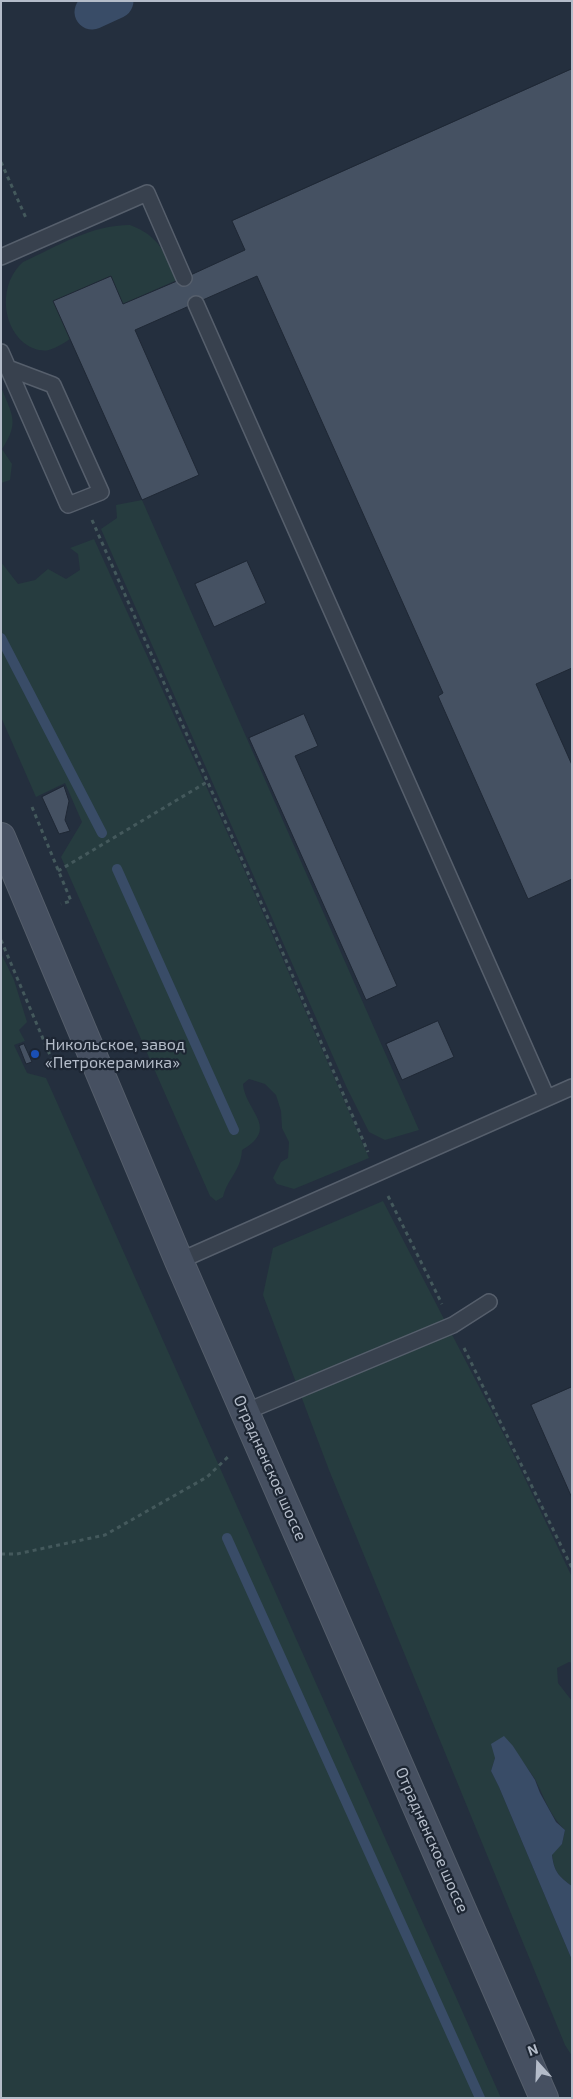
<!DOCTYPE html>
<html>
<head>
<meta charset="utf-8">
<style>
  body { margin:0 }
  #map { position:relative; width:573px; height:2099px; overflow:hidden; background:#242f3e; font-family:"Exo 2",sans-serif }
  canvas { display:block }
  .frame { position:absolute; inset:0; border:2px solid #b4bcc9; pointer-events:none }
  .north { position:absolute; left:513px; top:2039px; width:50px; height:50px; -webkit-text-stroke:4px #1d2633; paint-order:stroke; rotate:340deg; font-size:14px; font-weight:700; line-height:20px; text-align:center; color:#b4bcc9 }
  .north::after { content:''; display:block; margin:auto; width:18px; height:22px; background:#b4bcc9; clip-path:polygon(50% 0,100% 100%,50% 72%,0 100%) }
</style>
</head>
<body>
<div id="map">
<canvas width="573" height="2099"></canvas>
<div class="frame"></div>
<div class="north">N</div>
</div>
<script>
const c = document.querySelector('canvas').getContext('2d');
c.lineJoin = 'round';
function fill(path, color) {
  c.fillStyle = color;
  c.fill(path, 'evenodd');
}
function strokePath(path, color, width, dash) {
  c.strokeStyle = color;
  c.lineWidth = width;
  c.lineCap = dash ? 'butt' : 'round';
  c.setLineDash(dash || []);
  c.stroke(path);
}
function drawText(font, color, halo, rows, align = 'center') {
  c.font = font + ' "Exo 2",sans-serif';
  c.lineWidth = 4.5;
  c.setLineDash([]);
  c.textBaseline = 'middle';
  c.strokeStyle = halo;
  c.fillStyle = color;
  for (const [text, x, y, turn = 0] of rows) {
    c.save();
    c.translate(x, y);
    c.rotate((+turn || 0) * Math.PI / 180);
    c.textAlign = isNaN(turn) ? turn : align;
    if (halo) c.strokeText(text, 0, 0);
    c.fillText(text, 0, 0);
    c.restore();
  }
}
fill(new Path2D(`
  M130,225c30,11 35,29 47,55l-54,24 -13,-28 -56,25 16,38c-6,4 -14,9 -21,11 -9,2 -18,-2 -25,-7 -24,-20 -24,-61 -1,-81 35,-16 68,-37 107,-37z
  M1,387c11,28 19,35 1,62l10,15 -2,16 -9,3z
  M142,500l277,630 -34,10 -16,-8 -23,-46 -245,-557 16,-11 -1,-13z
  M94,539l152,335 123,284 -75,31 -17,-5 -4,-6 8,-16 7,-4 1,-16 -7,-14 -1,-17 -5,-16 -11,-11 -16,-5 -6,5c2,27 38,44 -1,66 -1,21 -15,29 -19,47l-7,4 -6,-5 -149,-339 21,-35 -17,-39 -29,14 -35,-80v-155l17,22 17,-4 13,-11 18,10 14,-9 -2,-16 -8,-6z
  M1,953l13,27 13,42 -8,8 6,11 -11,4 13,28 19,5 455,1020h-500z
  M383,1201l123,238 66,138v86l-3,-1 -12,6 1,15 14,18v185c-14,-10 -18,-15 -20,-32l10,-10 3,-14c-15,-14 -21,-33 -30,-51 -7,-11 -16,-21 -22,-33l-18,12 -4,13 8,16 73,173v96l-7,-11 -236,-575 -66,-175 10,-47z`), '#263c3f');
fill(new Path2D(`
  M504,1736l9,10 22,34 5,13 16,29 9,8 -3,14 -10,11c2,16 6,21 20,31v74l-73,-173 -8,-16 4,-13 -4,-14z`), '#394c67');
strokePath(new Path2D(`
  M1,638l101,195
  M117,869l117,261
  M227,1538l253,560`), '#394c67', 10);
strokePath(new Path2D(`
  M92,12l24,-11`), '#394c67', 35);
const building = new Path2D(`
  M572,69v599l-36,16 36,81v114l-44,20 -90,-203 5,-3 -186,-417 -122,54 64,145 -57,25 -89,-199 58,-25 12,28 61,-26 61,-28 -13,-29z
  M247,561l19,42 -52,24 -19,-43z
  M304,714l14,32 -23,10 102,230 -31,14 -117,-262z
  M64,786l5,15 -4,19 5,11 -11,3 -17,-37z
  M438,1021l16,36 -52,23 -16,-36z
  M24,1044l8,18 -6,2 -7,-18z
  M572,1387v111l-41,-93z`);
fill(building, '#455162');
strokePath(building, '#1f2835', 1);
const lane = new Path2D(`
  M1,257l146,-64 37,85
  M196,304l351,794
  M1,352l67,153 33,-13 -48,-107 -45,-17
  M179,1261l393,-174
  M245,1412l208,-87 36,-23`);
const secondary = new Path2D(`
  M1,837l178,424 365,837`);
strokePath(lane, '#565f6c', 18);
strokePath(secondary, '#565f6c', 30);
strokePath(new Path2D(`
  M1,162l25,56
  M92,520l178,403 98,229
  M32,807l39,94 -10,3
  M58,871l149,-89
  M1,940l54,127
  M388,1196l54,108
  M464,1348l108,220
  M1,1554h16l88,-19 102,-58 23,-22`), '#44595c', 3, [4, 4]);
strokePath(lane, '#38414e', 15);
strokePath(secondary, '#465061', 28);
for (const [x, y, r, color] of [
  [35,1054,5,"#1a4fb4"]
]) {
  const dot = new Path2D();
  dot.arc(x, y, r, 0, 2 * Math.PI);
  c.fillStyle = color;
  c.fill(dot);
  strokePath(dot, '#1d2633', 2);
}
drawText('16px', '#b4bcc9', '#1d2633', [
  ["Никольское, завод",45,1045],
  ["«Петрокерамика»",45,1063]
], 'left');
drawText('16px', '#b4bcc9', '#1d2633', [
  ["Отрадненское шоссе",270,1468,66],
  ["Отрадненское шоссе",432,1840,66]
]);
</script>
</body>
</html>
